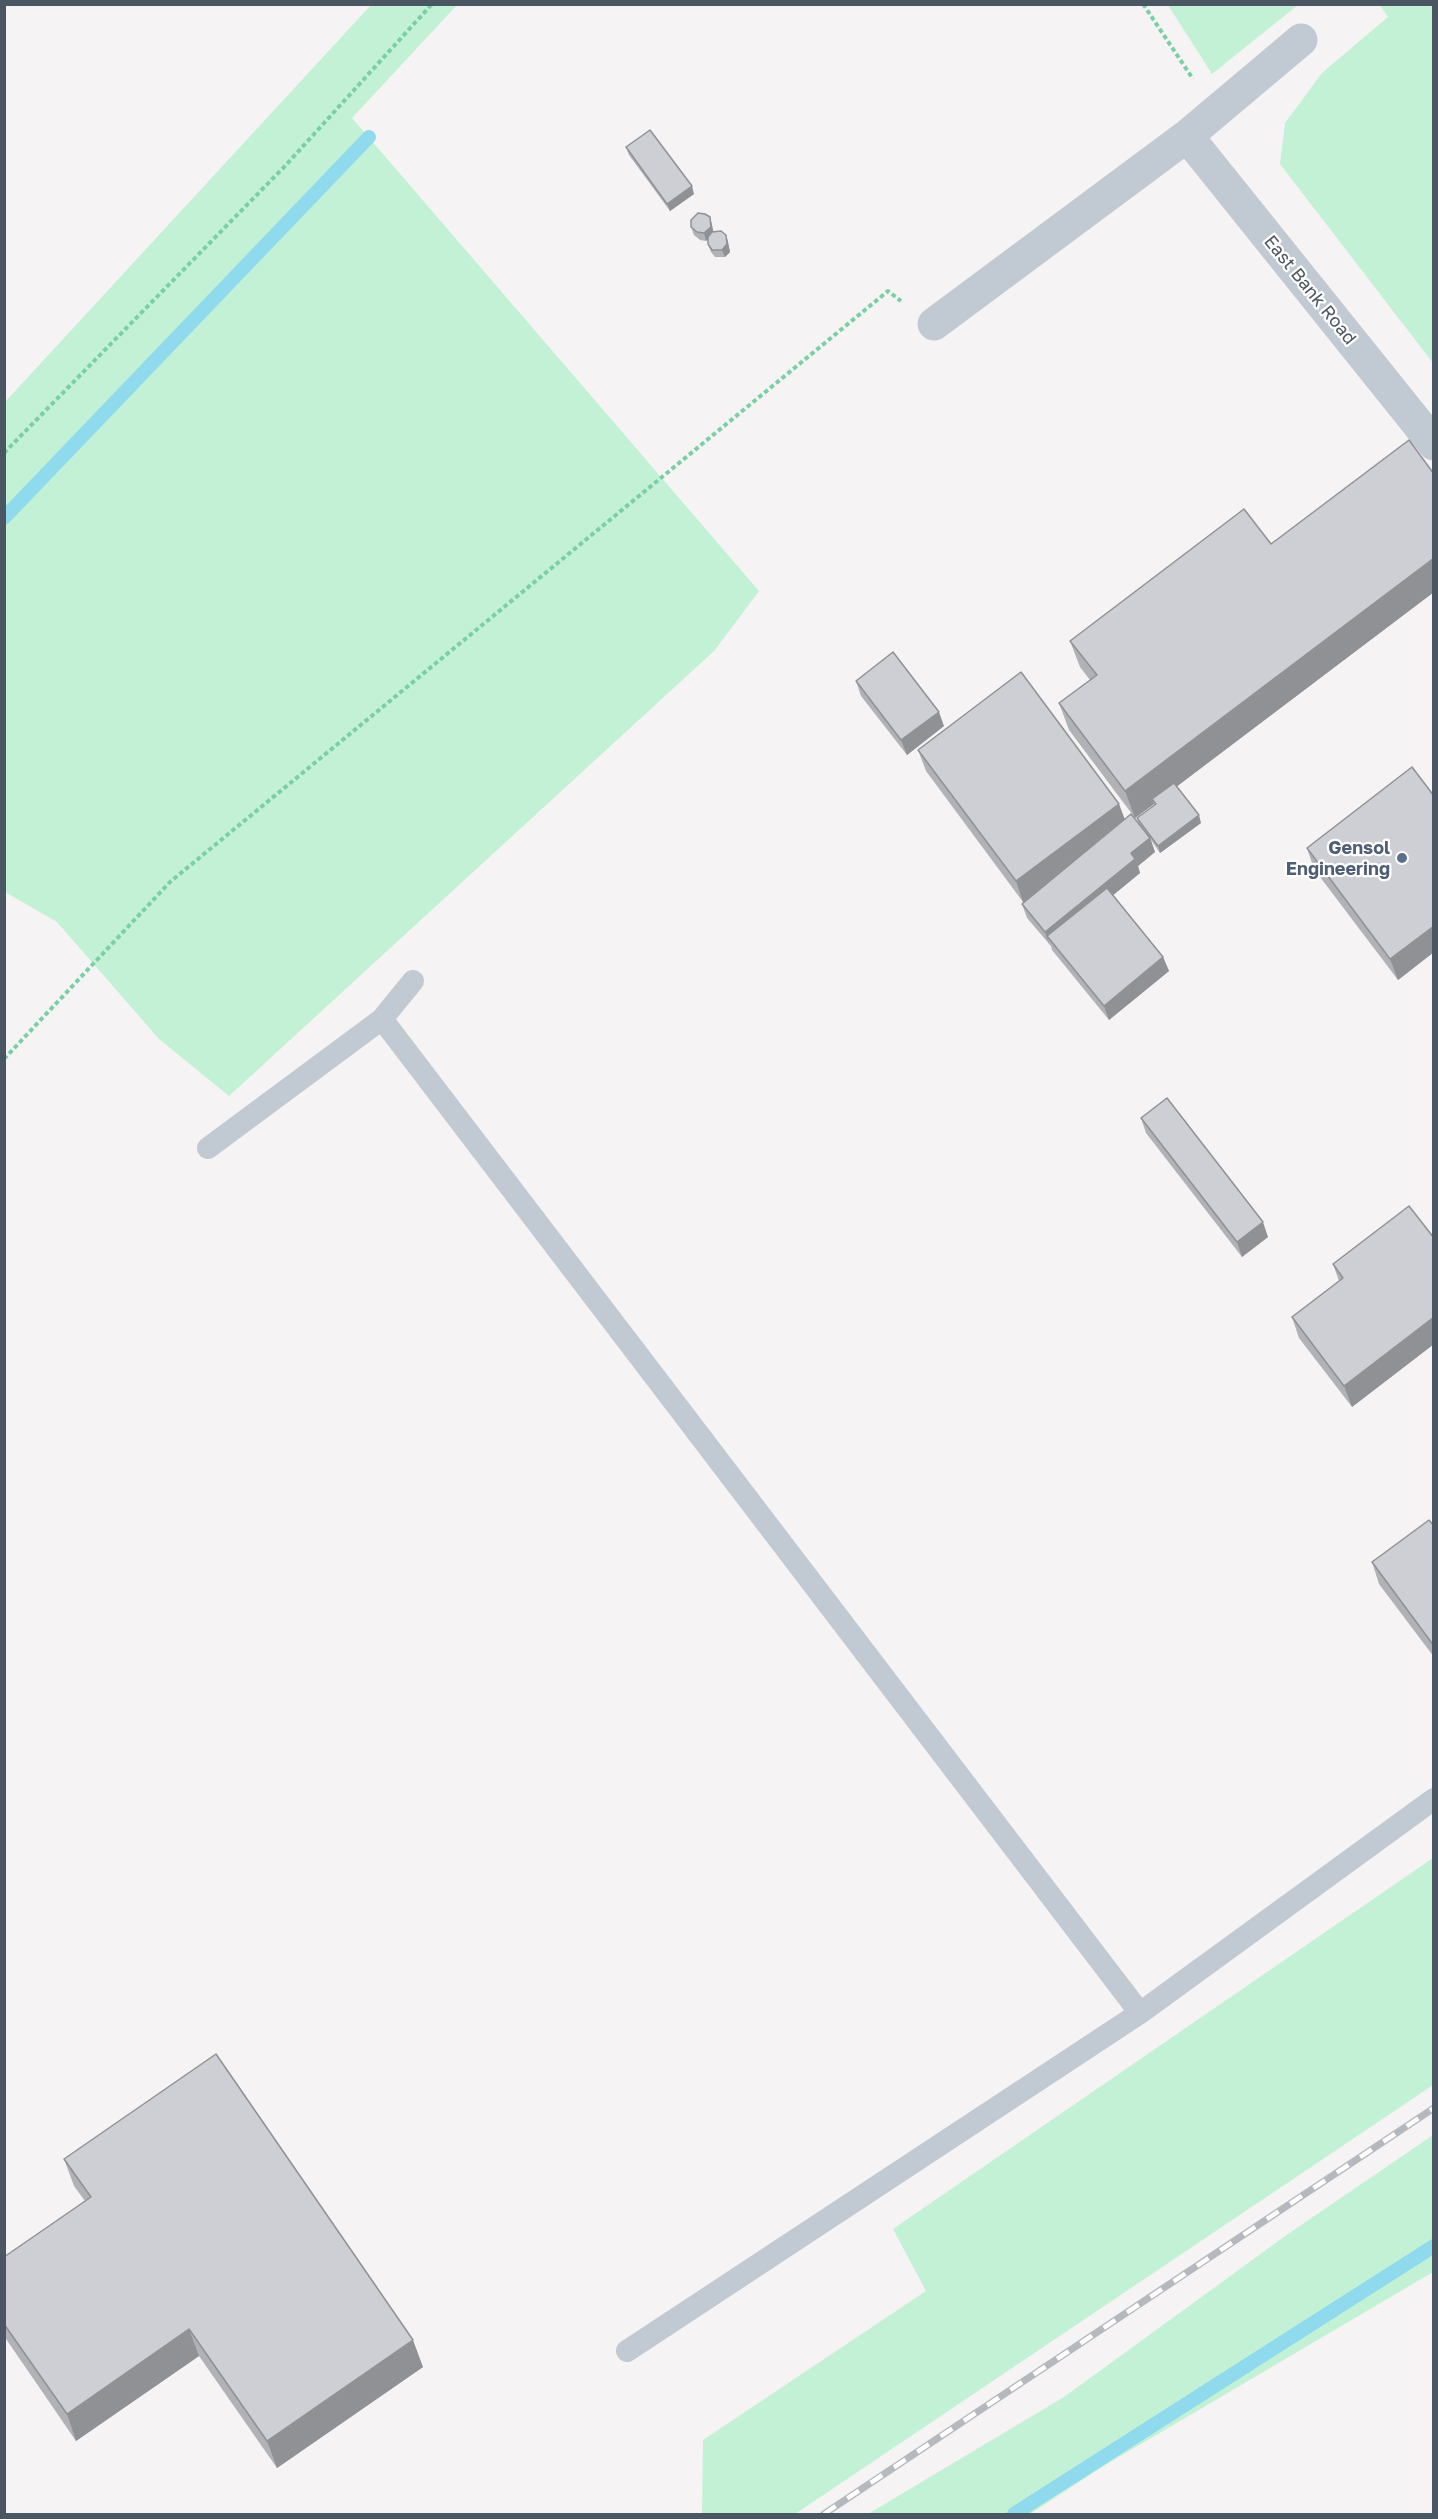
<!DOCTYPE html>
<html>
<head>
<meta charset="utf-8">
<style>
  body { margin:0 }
  #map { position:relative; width:1438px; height:2519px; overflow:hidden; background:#f5f3f3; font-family:"Golos Text",sans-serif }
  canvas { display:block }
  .frame { position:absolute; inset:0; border:6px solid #4a5661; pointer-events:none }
</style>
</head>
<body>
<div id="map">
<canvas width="1438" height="2519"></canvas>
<div class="frame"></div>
</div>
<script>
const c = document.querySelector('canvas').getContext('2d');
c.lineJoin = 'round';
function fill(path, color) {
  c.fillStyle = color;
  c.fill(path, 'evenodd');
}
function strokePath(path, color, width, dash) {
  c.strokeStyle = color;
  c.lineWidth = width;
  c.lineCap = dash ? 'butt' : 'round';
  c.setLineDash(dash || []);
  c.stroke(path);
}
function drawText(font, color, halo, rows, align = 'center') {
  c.font = font + ' "Golos Text",sans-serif';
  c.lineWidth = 4.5;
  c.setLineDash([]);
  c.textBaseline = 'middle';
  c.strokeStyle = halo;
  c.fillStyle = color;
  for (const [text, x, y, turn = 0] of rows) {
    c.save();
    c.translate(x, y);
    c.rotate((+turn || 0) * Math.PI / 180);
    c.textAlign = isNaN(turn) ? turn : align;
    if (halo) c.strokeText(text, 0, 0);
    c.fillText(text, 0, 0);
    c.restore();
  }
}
fill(new Path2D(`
  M371,5h86l-105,113 407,473 -45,60 -485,445 -70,-57 -102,-117 -52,-30v-490z
  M1168,5h130l-86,69z
  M1380,5h53v358l-153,-199 5,-41 37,-50 66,-56z
  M1433,1858v227l-638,429h-93l1,-74 223,-149 -33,-62z
  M1433,2135v137l-326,192 -77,50h-162l196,-117 224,-163z`), '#c3f1d5');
strokePath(new Path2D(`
  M4,518l365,-381
  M1014,2514l420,-268`), '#90daee', 14);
strokePath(new Path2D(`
  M1143,4l50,75
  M4,453l282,-288 146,-161
  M4,1059l166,-177 718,-591 13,10`), '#7ad0a6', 4, [4.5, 3]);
strokePath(new Path2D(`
  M382,1019l758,994
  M208,1148l174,-129 31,-38
  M627,2351l513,-338 294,-214`), '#c1cad2', 22);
strokePath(new Path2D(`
  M1187,136l247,308
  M934,324l253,-188 114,-96`), '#c1cad2', 33);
const rail = new Path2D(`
  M824,2514l610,-406`);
strokePath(rail, '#b5b8bd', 7);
strokePath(rail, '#fff', 4.5, [14]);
fill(new Path2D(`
  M626,147l68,47 -24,17 -41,-56z
  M710,217l3,15 13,3 2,7 2,10 -5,5h-10l-4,-5 -3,-8v-5l-2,2 -6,-1 -6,-5 -3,-8z
  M1434,474v118l-257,194 24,37 -41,30 -9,-13 4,12 -17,14 2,7 -27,22 50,62 6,14 -60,49 -57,-70 -1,-4 -24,-28 -5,-14 1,-2 -97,-131 -8,-21 221,75 -2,-7 18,-13 -1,-1 -19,14 -66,-88 -10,-27 31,-23 -10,-13 -10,-26 201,-97z
  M856,681l88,45 -37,29 -46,-59z
  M1434,796v156l-36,28 -84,-111 -7,-21z
  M1141,1118l127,119 -26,20 -96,-124z
  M1434,1238v106l-82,63 -53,-69 -7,-21 47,-36 -6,-17z
  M1434,1526v131l-55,-73 -7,-22z
  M64,2159l359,208 -146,101 -78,-112 -123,85 -72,-105v-79l81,-56 -11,-15z`), '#b0b2b7');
fill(new Path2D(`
  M692,186l2,8 -24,17 -3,-7z
  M710,217l2,8 2,9 -8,7 -2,-8z
  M726,235l2,7 2,10 -5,5 -3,-7z
  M1434,558v34l-279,211 -3,-4 2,5 -19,14 -10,-27z
  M939,712l5,14 -37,29 -6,-15z
  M1119,804l8,21 -104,77 -7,-21z
  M1199,815l2,8 -41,30 -2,-7z
  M1150,838l5,14 -17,14 2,7 -86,71 -7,-8 3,11 -5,-15 86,-79z
  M1434,926v26l-36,28 -8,-21z
  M1163,957l6,14 -60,49 -5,-14z
  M1263,1222l5,15 -26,20 -5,-15z
  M1434,1317v27l-82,63 -8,-21z
  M189,2329l10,27 -123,85 -9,-27z
  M413,2340l10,27 -146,101 -10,-27z`), '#909195');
const building = new Path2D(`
  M650,130l42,56 -25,18 -41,-57z
  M698,213l7,1 5,3 1,10 -7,6 -7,-1 -6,-5v-7z
  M721,231l5,4 1,9 -5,6h-10l-4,-6v-7l4,-5z
  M1409,440l25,34v84l-309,233 -66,-88 38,-28 -27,-34 174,-132 27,35z
  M893,652l46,60 -38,28 -45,-59z
  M1021,672l98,132 -103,77 -98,-131z
  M1412,767l22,29v130l-44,33 -83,-111z
  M1174,783l25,32 -41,31 -21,-28 19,-14 -4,-5z
  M1131,814l19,24 -19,15 4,6 -90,73 -23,-28z
  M1107,888l56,69 -59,49 -57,-70z
  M1167,1098l96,124 -26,20 -96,-124z
  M1409,1206l25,32v79l-90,69 -52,-69 51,-39 -10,-14z
  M1429,1520l5,6v120l-62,-84z
  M216,2054l197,286 -146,101 -78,-112 -122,85 -63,-90v-67l87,-60 -27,-38z`);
fill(building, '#cdcfd5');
strokePath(building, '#909195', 1.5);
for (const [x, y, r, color] of [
  [1402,858,6,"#5c6f8a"]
]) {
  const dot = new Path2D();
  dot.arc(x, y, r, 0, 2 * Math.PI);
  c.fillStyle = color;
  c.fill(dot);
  strokePath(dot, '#fff', 2);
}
drawText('18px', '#4a5661', '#fff', [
  ["East Bank Road",1310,290,51]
]);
drawText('bold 18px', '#4e5e75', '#fff', [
  ["Gensol",1390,848],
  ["Engineering",1390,869]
], 'right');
</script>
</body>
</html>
